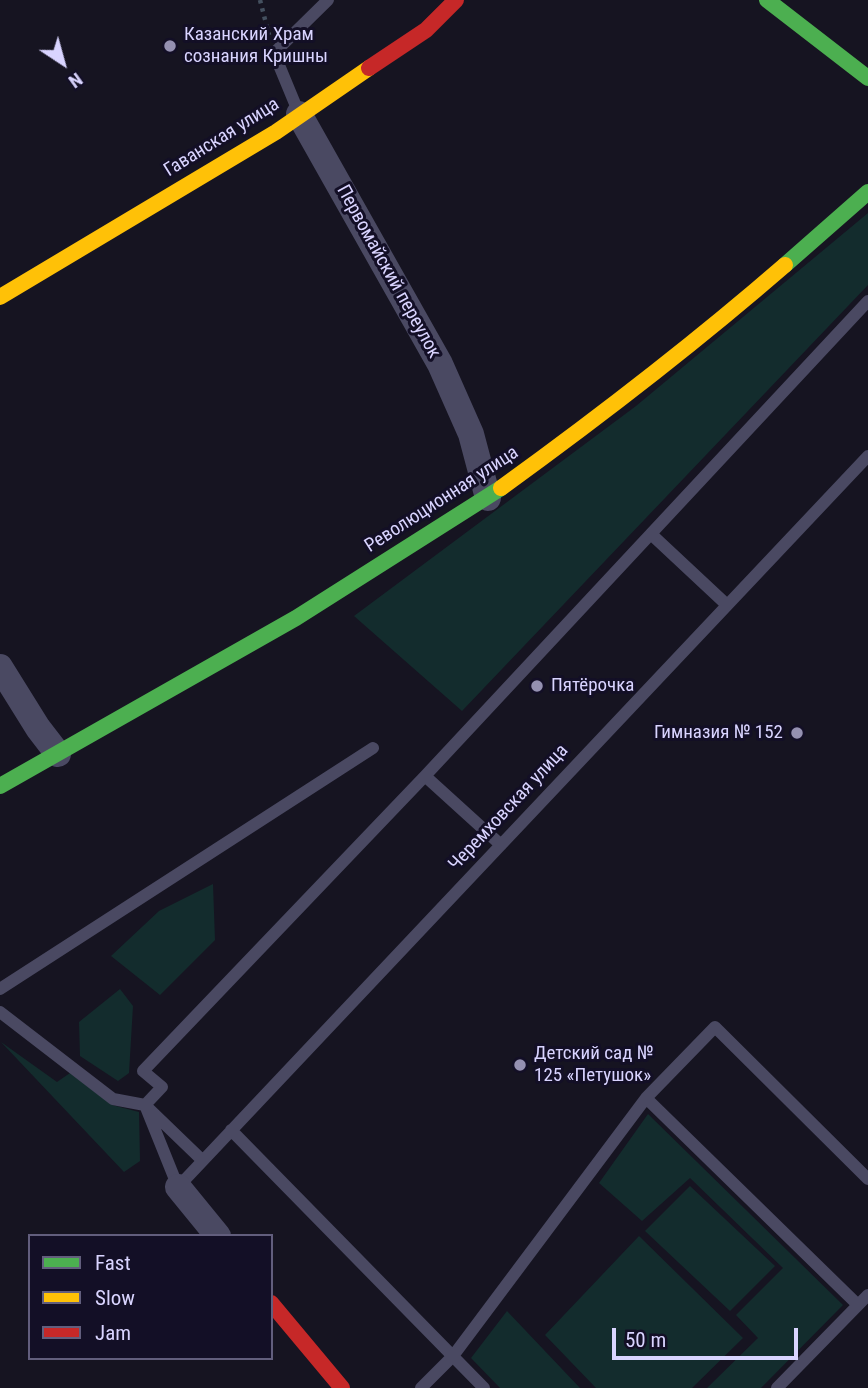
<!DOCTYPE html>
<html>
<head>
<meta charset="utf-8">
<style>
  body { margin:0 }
  #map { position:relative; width:868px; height:1388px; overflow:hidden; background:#161421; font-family:"Roboto Condensed",sans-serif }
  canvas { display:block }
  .legend { position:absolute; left:28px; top:1234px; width:245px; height:126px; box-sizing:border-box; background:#130f26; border:2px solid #625e7d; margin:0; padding:9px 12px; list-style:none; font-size:21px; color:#d9d4ff }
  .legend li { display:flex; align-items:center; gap:14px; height:35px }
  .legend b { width:35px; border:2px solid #625e7d }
  .north { position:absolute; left:28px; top:28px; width:70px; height:70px; -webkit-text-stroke:5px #130f26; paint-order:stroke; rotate:144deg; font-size:19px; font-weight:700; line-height:28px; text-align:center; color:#d9d4ff }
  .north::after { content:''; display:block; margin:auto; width:24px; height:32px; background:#d9d4ff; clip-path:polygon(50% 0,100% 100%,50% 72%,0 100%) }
  .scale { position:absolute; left:612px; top:1328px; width:186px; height:32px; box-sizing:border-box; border:4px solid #d9d4ff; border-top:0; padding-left:9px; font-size:21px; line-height:24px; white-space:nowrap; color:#d9d4ff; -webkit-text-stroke:5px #130f26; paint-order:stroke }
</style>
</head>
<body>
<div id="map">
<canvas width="868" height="1388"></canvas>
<ul class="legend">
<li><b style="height:9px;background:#4caf50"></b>Fast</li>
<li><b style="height:9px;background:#ffc107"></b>Slow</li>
<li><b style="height:9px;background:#c62828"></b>Jam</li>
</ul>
<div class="north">N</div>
<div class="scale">50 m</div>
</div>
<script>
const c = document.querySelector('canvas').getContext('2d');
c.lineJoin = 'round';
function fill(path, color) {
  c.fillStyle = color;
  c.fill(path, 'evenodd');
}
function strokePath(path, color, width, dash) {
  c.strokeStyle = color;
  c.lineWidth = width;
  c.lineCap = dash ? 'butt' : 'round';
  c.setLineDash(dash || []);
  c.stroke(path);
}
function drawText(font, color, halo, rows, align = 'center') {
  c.font = font + ' "Roboto Condensed",sans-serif';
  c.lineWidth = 6;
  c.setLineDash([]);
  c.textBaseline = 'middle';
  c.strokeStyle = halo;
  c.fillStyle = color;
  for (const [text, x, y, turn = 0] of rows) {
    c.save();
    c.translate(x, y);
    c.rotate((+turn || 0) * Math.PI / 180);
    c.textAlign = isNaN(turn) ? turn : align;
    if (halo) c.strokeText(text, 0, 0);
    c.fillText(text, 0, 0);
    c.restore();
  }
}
fill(new Path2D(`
  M868,213v72l-406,426 -108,-95 282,-210z
  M213,884l2,56 -55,55 -49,-39 48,-45z
  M120,989l13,17 -4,67 -11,8 -38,-25 -1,-34z
  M1,1042l56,40 13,-9 42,32 27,7 1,49 -16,11z
  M648,1114l195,191 -82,83h-54l51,-50 -22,-23 47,-47 -93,-90 -48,43 -43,-38z
  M690,1186l85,80 -45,45 -85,-80z
  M639,1236l104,102 -51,50h-96l-51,-53z
  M507,1311l73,77h-80l-29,-30z`), '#132c2d');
strokePath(new Path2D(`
  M260,0l9,35`), '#44505f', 4.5, [3.5, 5]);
strokePath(new Path2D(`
  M298,111l-24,-58 54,-53
  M868,301l-443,475 -282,295 19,16 -17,18 33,82 690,-731
  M651,534l76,71
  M425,776l76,69
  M0,989l373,-241
  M0,1012l113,87 32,6 57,55
  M646,1098l212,207
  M231,1130l253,258
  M421,1388l32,-32 193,-258 69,-71 153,152
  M777,1388l91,-93`), '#4a4962', 12);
strokePath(new Path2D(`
  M299,114l141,250 31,70 17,64
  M0,667l38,61 20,26
  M178,1187l40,49`), '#4a4962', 26);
strokePath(new Path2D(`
  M767,0l101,78
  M785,265l83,-73
  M0,786l296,-168 205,-130`), '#4caf50', 16);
strokePath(new Path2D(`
  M0,297l276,-165 93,-64
  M501,488c98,-71 193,-144 284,-223`), '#ffc107', 16);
strokePath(new Path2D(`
  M369,68l57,-38 30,-30
  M271,1303l71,85`), '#c62828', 16);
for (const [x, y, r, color] of [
  [170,46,7,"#9591b1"],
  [537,686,7,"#9591b1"],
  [797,733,7,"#9591b1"],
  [520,1065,7,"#9591b1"]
]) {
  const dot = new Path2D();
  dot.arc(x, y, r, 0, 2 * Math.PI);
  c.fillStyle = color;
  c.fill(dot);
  strokePath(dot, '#130f26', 2.5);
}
drawText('19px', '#d9d4ff', '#130f26', [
  ["Казанский Храм",184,35],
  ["сознания Кришны",184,57],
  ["Пятёрочка",551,686],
  ["Гимназия № 152",783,733,"right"],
  ["Детский сад №",534,1054],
  ["125 «Петушок»",534,1076]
], 'left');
drawText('19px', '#d9d4ff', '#130f26', [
  ["Гаванская улица",222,138,-32],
  ["Первомайский переулок",388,272,61],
  ["Революционная улица",442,500,-33],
  ["Черемховская улица",509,808,-47]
]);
</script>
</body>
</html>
